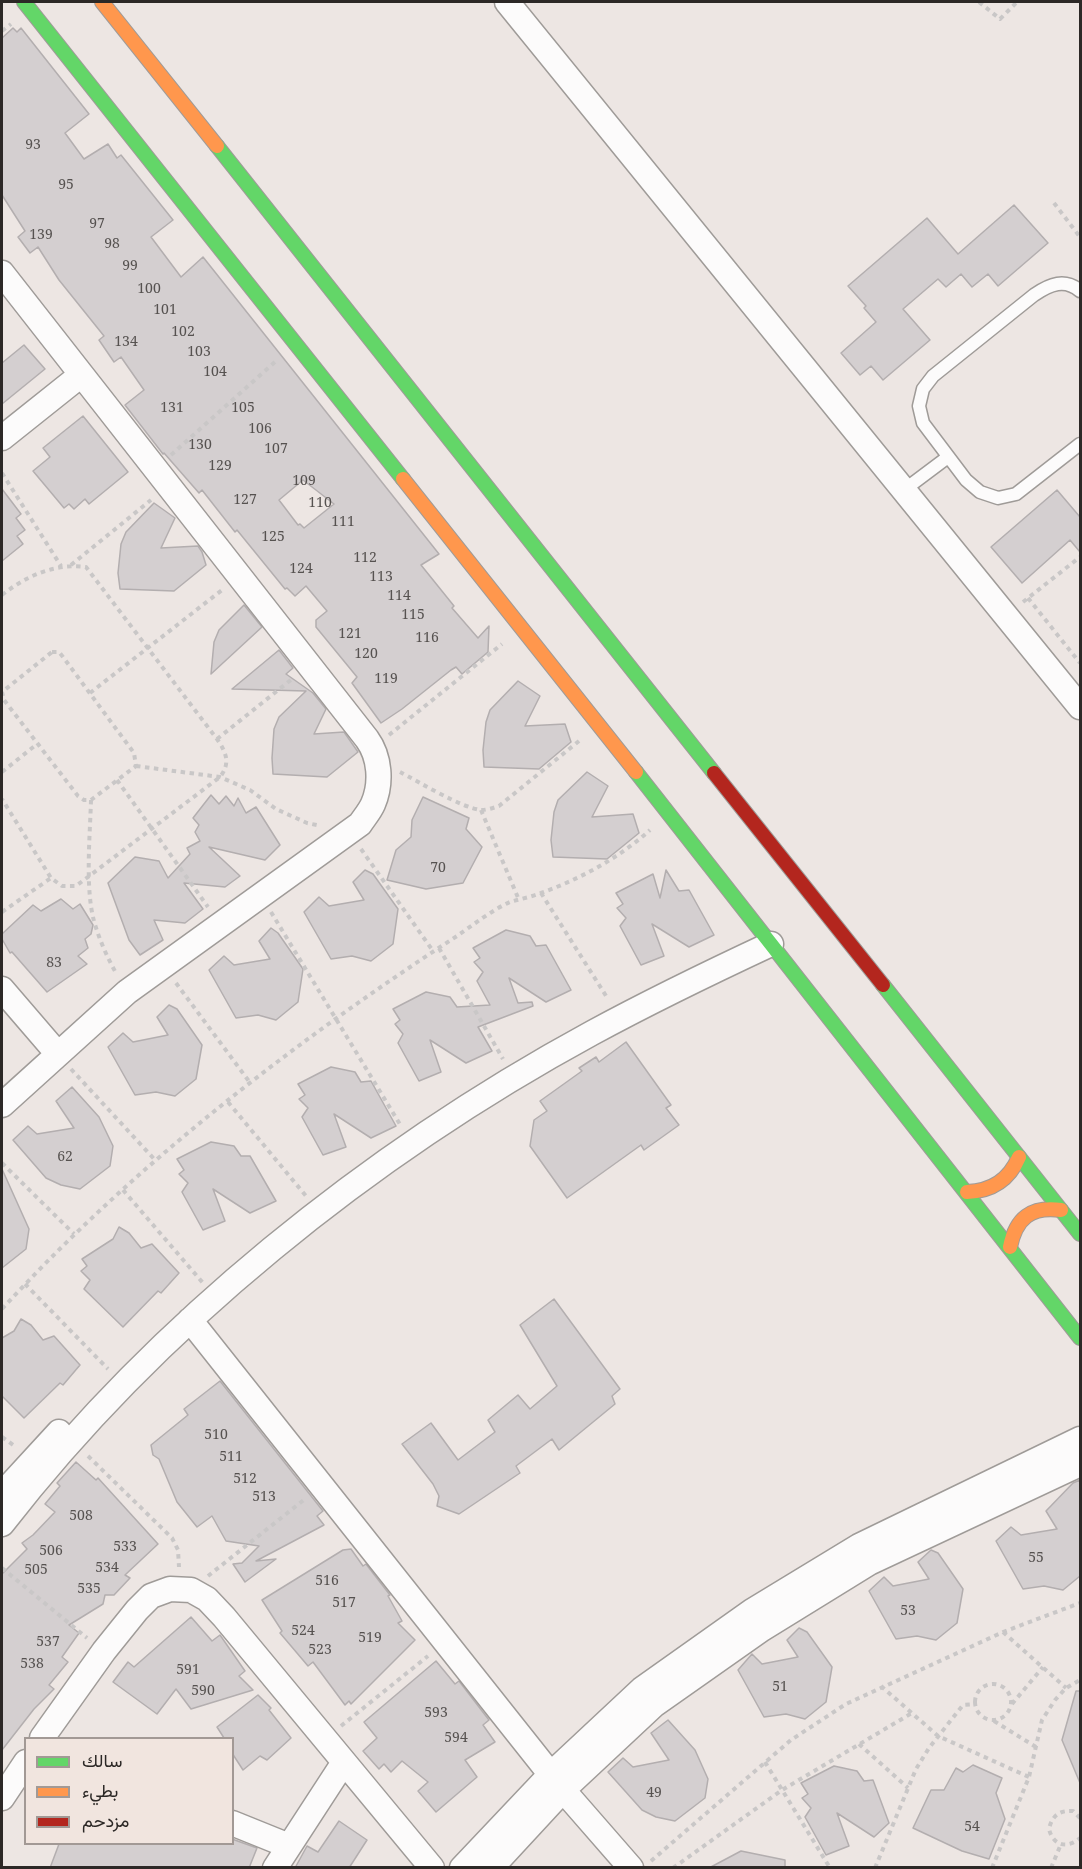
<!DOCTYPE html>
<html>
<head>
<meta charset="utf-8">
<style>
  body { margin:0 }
  #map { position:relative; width:1082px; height:1869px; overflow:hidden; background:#ede6e3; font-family:"Noto Serif",Vazirmatn,serif }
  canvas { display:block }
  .frame { position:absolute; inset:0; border:3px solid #2c2826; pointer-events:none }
  .legend { position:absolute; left:24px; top:1737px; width:210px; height:108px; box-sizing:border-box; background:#f1e5df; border:2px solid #a29995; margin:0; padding:8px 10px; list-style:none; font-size:18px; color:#2c2826 }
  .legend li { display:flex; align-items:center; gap:12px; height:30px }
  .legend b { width:30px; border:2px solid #a29995 }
</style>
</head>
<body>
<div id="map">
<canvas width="1082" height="1869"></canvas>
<div class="frame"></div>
<ul class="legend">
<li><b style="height:8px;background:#63d668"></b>سالك</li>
<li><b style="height:8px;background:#ff974d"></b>بطيء</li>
<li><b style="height:8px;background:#b3261e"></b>مزدحم</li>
</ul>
</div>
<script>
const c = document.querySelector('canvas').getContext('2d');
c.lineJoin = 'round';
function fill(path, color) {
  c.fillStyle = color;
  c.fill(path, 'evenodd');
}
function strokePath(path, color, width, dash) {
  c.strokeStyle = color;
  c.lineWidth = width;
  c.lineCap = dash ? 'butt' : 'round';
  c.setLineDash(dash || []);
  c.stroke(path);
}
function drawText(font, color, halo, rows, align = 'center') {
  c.font = font + ' "Noto Serif",serif';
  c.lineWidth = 6;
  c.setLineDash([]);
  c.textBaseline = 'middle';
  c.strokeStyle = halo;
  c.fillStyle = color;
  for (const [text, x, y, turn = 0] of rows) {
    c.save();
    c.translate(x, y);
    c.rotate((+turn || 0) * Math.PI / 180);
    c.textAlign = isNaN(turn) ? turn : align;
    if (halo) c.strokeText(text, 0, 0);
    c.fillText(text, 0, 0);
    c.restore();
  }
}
const building = new Path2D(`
  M13,28l4,4 4,-4 68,86 -24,19 19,26 24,-15 9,14 4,-3 52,65 -22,17 30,40 22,-20 236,297 -18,11 33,41 -2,2 26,30 11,-12 -1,26 -26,22 -6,-7 -5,3 -49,39 -21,14 -29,-40 5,-6 -41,-50v-7l11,-9 -21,-25 -11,10 -8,-8 -2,1 -48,-59 -2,2 -33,-42 -3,3 -35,-40 -1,1 -38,-49 19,-15 -23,-33 -7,5 -15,-22 5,-4 -45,-56 -21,-33 -8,6 -12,-16 7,-6 -23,-36v-157zM303,480l31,24 -30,24 -4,-4 -2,1 -19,-25z
  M1014,205l34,38 -50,43 -10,-12 -16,13 -11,-13 -15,13 -8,-8 -35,30 27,31 -47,40 -12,-14 -11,9 -19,-22 35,-31 -12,-14 2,-2 -18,-20 79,-68 31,36z
  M24,345l21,24 -43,35v-41z
  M83,416l45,56 -39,32 -4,-5 -11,10 -5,-5 -5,4 -31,-37 17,-14 -7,-9z
  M2,489l19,25 -5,4 9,12 -8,6 6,8 -21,17z
  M1057,490l23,27v35l-10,-12 -48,43 -31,-36z
  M154,503l21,15 -14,30 37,-2 4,6 4,13 -32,26 -54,-2 -2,-16 3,-29 5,-12z
  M244,605l18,22 -51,47 3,-32 5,-12z
  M279,650l14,18 -7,6 27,19 13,16 -12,25 30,-2 14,20 -31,25 -54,-3 -1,-16 2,-29 5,-12 27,-26 -74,-2z
  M518,681l22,15 -15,30 40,-2 6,18 -32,27 -55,-2 -1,-17 3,-28 4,-12z
  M587,772l21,14 -16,31 41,-3 6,19 -32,26 -54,-2 -2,-17 3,-28 4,-12z
  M211,795l8,9 7,-8 8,10 4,-8 8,15 10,-6 24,38 -15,15 -56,-13 31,29 -15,11 -41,-4 19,26 -18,14 -31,-3 9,20 -23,15 -11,-15 -21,-57 27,-26 24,4 9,17 22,-24 -3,-6 13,-7 -5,-9 4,-7 -6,-7z
  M423,797l46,21 -3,11 16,18 -19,36 -37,6 -39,-9 9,-30 15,-13 1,-17z
  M365,870l8,4 25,35 -5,35 -22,17 -19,-5 -21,3 -27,-47 15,-15 10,9 35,-6 -11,-18z
  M666,870l13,21 10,-1 25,45 -25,12 -37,-23 12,32 -23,9 -21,-39 6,-8 -9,-10 6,-4 -7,-11 37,-19 7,24z
  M61,899l12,10 7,-5 13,21 -2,9 -6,5 3,9 -10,8 9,8 -40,28 -35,-40 -2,1 -8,-14v-5l31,-29 8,6z
  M271,928l7,5 25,36 -5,33 -22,18 -18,-5 -22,3 -27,-48 15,-14 10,9 36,-6 -11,-18z
  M506,930l24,6 6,10 10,-1 25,45 -25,12 -37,-24 9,25 14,-1 1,4 -55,21 14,24 -26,12 -36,-23 11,32 -22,9 -21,-38 5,-9 -8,-10 5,-4 -7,-11 33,-17 24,5 7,10 33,-2 -13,-24 6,-9 -9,-10 6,-4 -7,-10z
  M169,1005l8,4 25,36 -6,34 -21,17 -19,-4 -21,3 -27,-48 15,-14 10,9 35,-7 -11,-18z
  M626,1042l45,63 -5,3 13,17 -35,25 -3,-5 -74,53 -37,-52 4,-26 13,-9 -7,-10 42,-30 -3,-3 17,-11 3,5z
  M331,1067l24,5 6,10 10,-1 25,45 -25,12 -37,-24 12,33 -23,8 -21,-38 6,-9 -9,-9 6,-4 -7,-11z
  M72,1087l27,30 14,29 -3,20 -30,23 -19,-4 -15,-7 -33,-38 15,-14 9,8 37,-6 -18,-27z
  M211,1142l23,4 7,10h9l26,45 -26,12 -37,-24 12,32 -22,9 -21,-38 6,-9 -9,-9 5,-4 -7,-11z
  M2,1169l27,60 -3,20 -24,19z
  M119,1227l10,6 12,15 11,-4 27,29 -18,20 -3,-2 -35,36 -39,-38 6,-9 -9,-9 6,-5 -5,-7 31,-20z
  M554,1299l66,90 -8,7 3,8 -56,46 -7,-11 -36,27 4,7 -61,41 -22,-8 2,-10 -6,-12 -31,-40 29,-21 27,37 37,-28 -7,-12 30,-25 12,14 27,-23 -37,-61z
  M21,1319l10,6 12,15 11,-4 26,29 -17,20 -3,-2 -36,35 -22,-22v-58l12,-7z
  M220,1381l103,130 -6,5 7,9 -68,36 20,-2 -31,23 -12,-18 9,-1 17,-17 -33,-5 -14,-25 -15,11 -20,-25 -18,-43 -6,-4 -2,-10 37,-30 -4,-6z
  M76,1462l20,18 2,-2 60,66 -33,31 5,3 -16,17h-9l-2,9 -34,21 10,8 -17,24 6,5 -19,23 5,4 -20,20 -32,41v-176l25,-25 -5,-6 11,-8 22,-23 -10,-8 15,-18 -3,-3z
  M1080,1480v96l-17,14 -19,-4 -21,3 -27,-48 15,-14 10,8 36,-6 -11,-18 27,-28z
  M351,1549l12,17 3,-2 24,31 -2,1 14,25 -4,2 17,17 -64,64 -2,-3 -4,4 -32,-43 -5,4 -28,-33 2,-2 -20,-31 81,-50z
  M931,1550l7,3 25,36 -6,34 -21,17 -19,-4 -21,3 -27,-48 15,-14 9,9 36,-7 -11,-17z
  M191,1617l21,24 8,-6 25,36 -6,5 14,14 -62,19 -15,-20 -19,25 -44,-32 15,-20 6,5z
  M799,1628l8,4 25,35 -6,35 -21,17 -19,-5 -22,3 -26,-47 14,-16 10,10 36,-7 -11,-17z
  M436,1661l19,23 4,-3 30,39 -6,5 12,17 -30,18 12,17 -41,35 -18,-21 10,-9 -26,-21 -11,11 -7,-8 -5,5 -16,-18 14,-13 -13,-16z
  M1076,1691h4v92l-18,-43z
  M258,1695l13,13 -2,2 22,28 -24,22 -7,-4 -17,14 -11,-17v-15h-8l-7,-11z
  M668,1720l27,30 13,29 -3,19 -30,23 -19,-4 -14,-7 -34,-38 15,-14 10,9 36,-7 -18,-27z
  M973,1765l29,13 -6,15 9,26 -16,40 -27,-8 -49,-23 18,-38h13l12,-22 7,4z
  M834,1766l23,5 7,10 9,-1 16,43 -15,14 -37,-24 12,33 -23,9 -21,-38 6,-9 -9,-10 6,-4 -7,-11z
  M339,1821l28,19 -18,28h-54l12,-22 11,6z
  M232,1839l25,9 -8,20h-199l9,-24h173z
  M741,1851l44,9v8h-76z`);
fill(building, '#d4cfd0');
strokePath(building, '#b3aeaf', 1.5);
const lane = new Path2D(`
  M1080,291c-15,-13 -30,-7 -46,4l-101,81 -10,13 -4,17 4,17 43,57 14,12 18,6 18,-4 64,-50
  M904,490l44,-33`);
const street = new Path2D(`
  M507,2l573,705
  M2,273l365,466c13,18 15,44 6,65 -3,7 -9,14 -13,20l-233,168 -125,113
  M2,438l79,-63
  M2,989l55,64
  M190,1320l373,470 68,78
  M2,1494l57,-62
  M2,1524c154,-199 369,-371 590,-491 59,-32 119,-61 179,-89
  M42,1738l62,-87 33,-41 14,-14 19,-7 21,1 16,9 17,18 208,251
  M2,1798l24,-36
  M232,1823l57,23
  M275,1868l69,-106
  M462,1868l88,-93 92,-86 110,-78 107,-65 221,-107
  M491,1868l72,-78 91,-85 108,-76 107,-66 211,-99`);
const fast = new Path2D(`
  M24,2l379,477
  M217,146l497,627
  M636,772l444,566
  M883,985l197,249`);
const slow = new Path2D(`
  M102,2l115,144
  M403,479l233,293
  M967,1192c25,-1 42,-12 52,-35
  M1010,1247c6,-29 21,-41 51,-37`);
const jam = new Path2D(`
  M714,773l169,212`);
strokePath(lane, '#9f9b98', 15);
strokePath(street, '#9f9b98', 27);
strokePath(fast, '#9f9b98', 16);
strokePath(slow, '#9f9b98', 16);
strokePath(jam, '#9f9b98', 16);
strokePath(new Path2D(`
  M979,2l21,17 17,-17
  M2,31l9,-7
  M1054,203l26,34
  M171,455l106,-95
  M2,473l59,93
  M71,565l80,-65
  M2,595c24,-19 53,-32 84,-28l131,172c9,13 14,24 3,38l-144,109h-14l-11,-8 -49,-79
  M1028,598l52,65
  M1023,602l57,-45
  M52,652h7l4,5 71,96 2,13 -45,34h-7l-6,-4 -74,-96 -2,-8z
  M90,693l132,-103
  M389,735l113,-91
  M217,739l75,-60
  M136,766l84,11 30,13 26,19 31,14 14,3
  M2,772l35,-28
  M400,772c19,10 62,36 81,38 6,0 12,-2 18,-4l80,-65
  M117,780l91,127
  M91,800c-1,36 -6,88 3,121 5,18 13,36 22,52
  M481,810l38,90
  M361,849l72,102
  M541,893l67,106
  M2,912l49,-34
  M271,912l130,214
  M439,948l64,111
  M176,983l75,101
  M71,1069l85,92
  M228,1102l78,94
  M2,1163l72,71
  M123,1190l80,93
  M25,1284l83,85
  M2,1309c131,-143 292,-267 455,-373 16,-11 35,-26 53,-34 10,-3 21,-5 31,-9 39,-14 78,-35 109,-63
  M2,1437l14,10
  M88,1456l84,82 6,12 1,17
  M2,1568l85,70
  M208,1576l97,-77
  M1003,1632l63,56
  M975 1702a18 18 0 1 1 36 0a18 18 0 1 1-36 0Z
  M881,1686l57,50 91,41
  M1012,1704l31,-37
  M994,1721l42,26
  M341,1726l87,-70
  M859,1744l49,44
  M765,1762l65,106
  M1080,1818l-7,-7c-14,-1 -21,5 -24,18 4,17 19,20 31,9
  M651,1861l140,-121 55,-36 157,-72 77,-29
  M673,1868l109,-78 130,-77
  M875,1868l41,-99 13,-21 34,-43 12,-1
  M992,1868l37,-91 13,-57 13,-20 11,-12 14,-8
  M1051,1868l10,-24`), '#c9c7c7', 4, [4.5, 4.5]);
strokePath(lane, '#fcfbfb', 12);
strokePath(street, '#fcfbfb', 24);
strokePath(fast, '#63d668', 14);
strokePath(slow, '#ff974d', 14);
strokePath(jam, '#b3261e', 14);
drawText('14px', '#565250', null, [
  ["93",33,145],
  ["95",66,185],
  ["97",97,224],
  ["139",41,235],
  ["98",112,244],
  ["99",130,266],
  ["100",149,289],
  ["101",165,310],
  ["102",183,332],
  ["134",126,342],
  ["103",199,352],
  ["104",215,372],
  ["131",172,408],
  ["105",243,408],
  ["106",260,429],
  ["130",200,445],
  ["107",276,449],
  ["129",220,466],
  ["109",304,481],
  ["127",245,500],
  ["110",320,503],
  ["111",343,522],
  ["125",273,537],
  ["112",365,558],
  ["124",301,569],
  ["113",381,577],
  ["114",399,596],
  ["115",413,615],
  ["121",350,634],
  ["116",427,638],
  ["120",366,654],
  ["119",386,679],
  ["70",438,868],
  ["83",54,963],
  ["62",65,1157],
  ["510",216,1435],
  ["511",231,1457],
  ["512",245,1479],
  ["513",264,1497],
  ["508",81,1516],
  ["533",125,1547],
  ["506",51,1551],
  ["55",1036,1558],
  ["534",107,1568],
  ["505",36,1570],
  ["516",327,1581],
  ["535",89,1589],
  ["517",344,1603],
  ["53",908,1611],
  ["524",303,1631],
  ["519",370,1638],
  ["537",48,1642],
  ["523",320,1650],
  ["538",32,1664],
  ["591",188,1670],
  ["51",780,1687],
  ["590",203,1691],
  ["593",436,1713],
  ["594",456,1738],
  ["49",654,1793],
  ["54",972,1827]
]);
</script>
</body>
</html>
